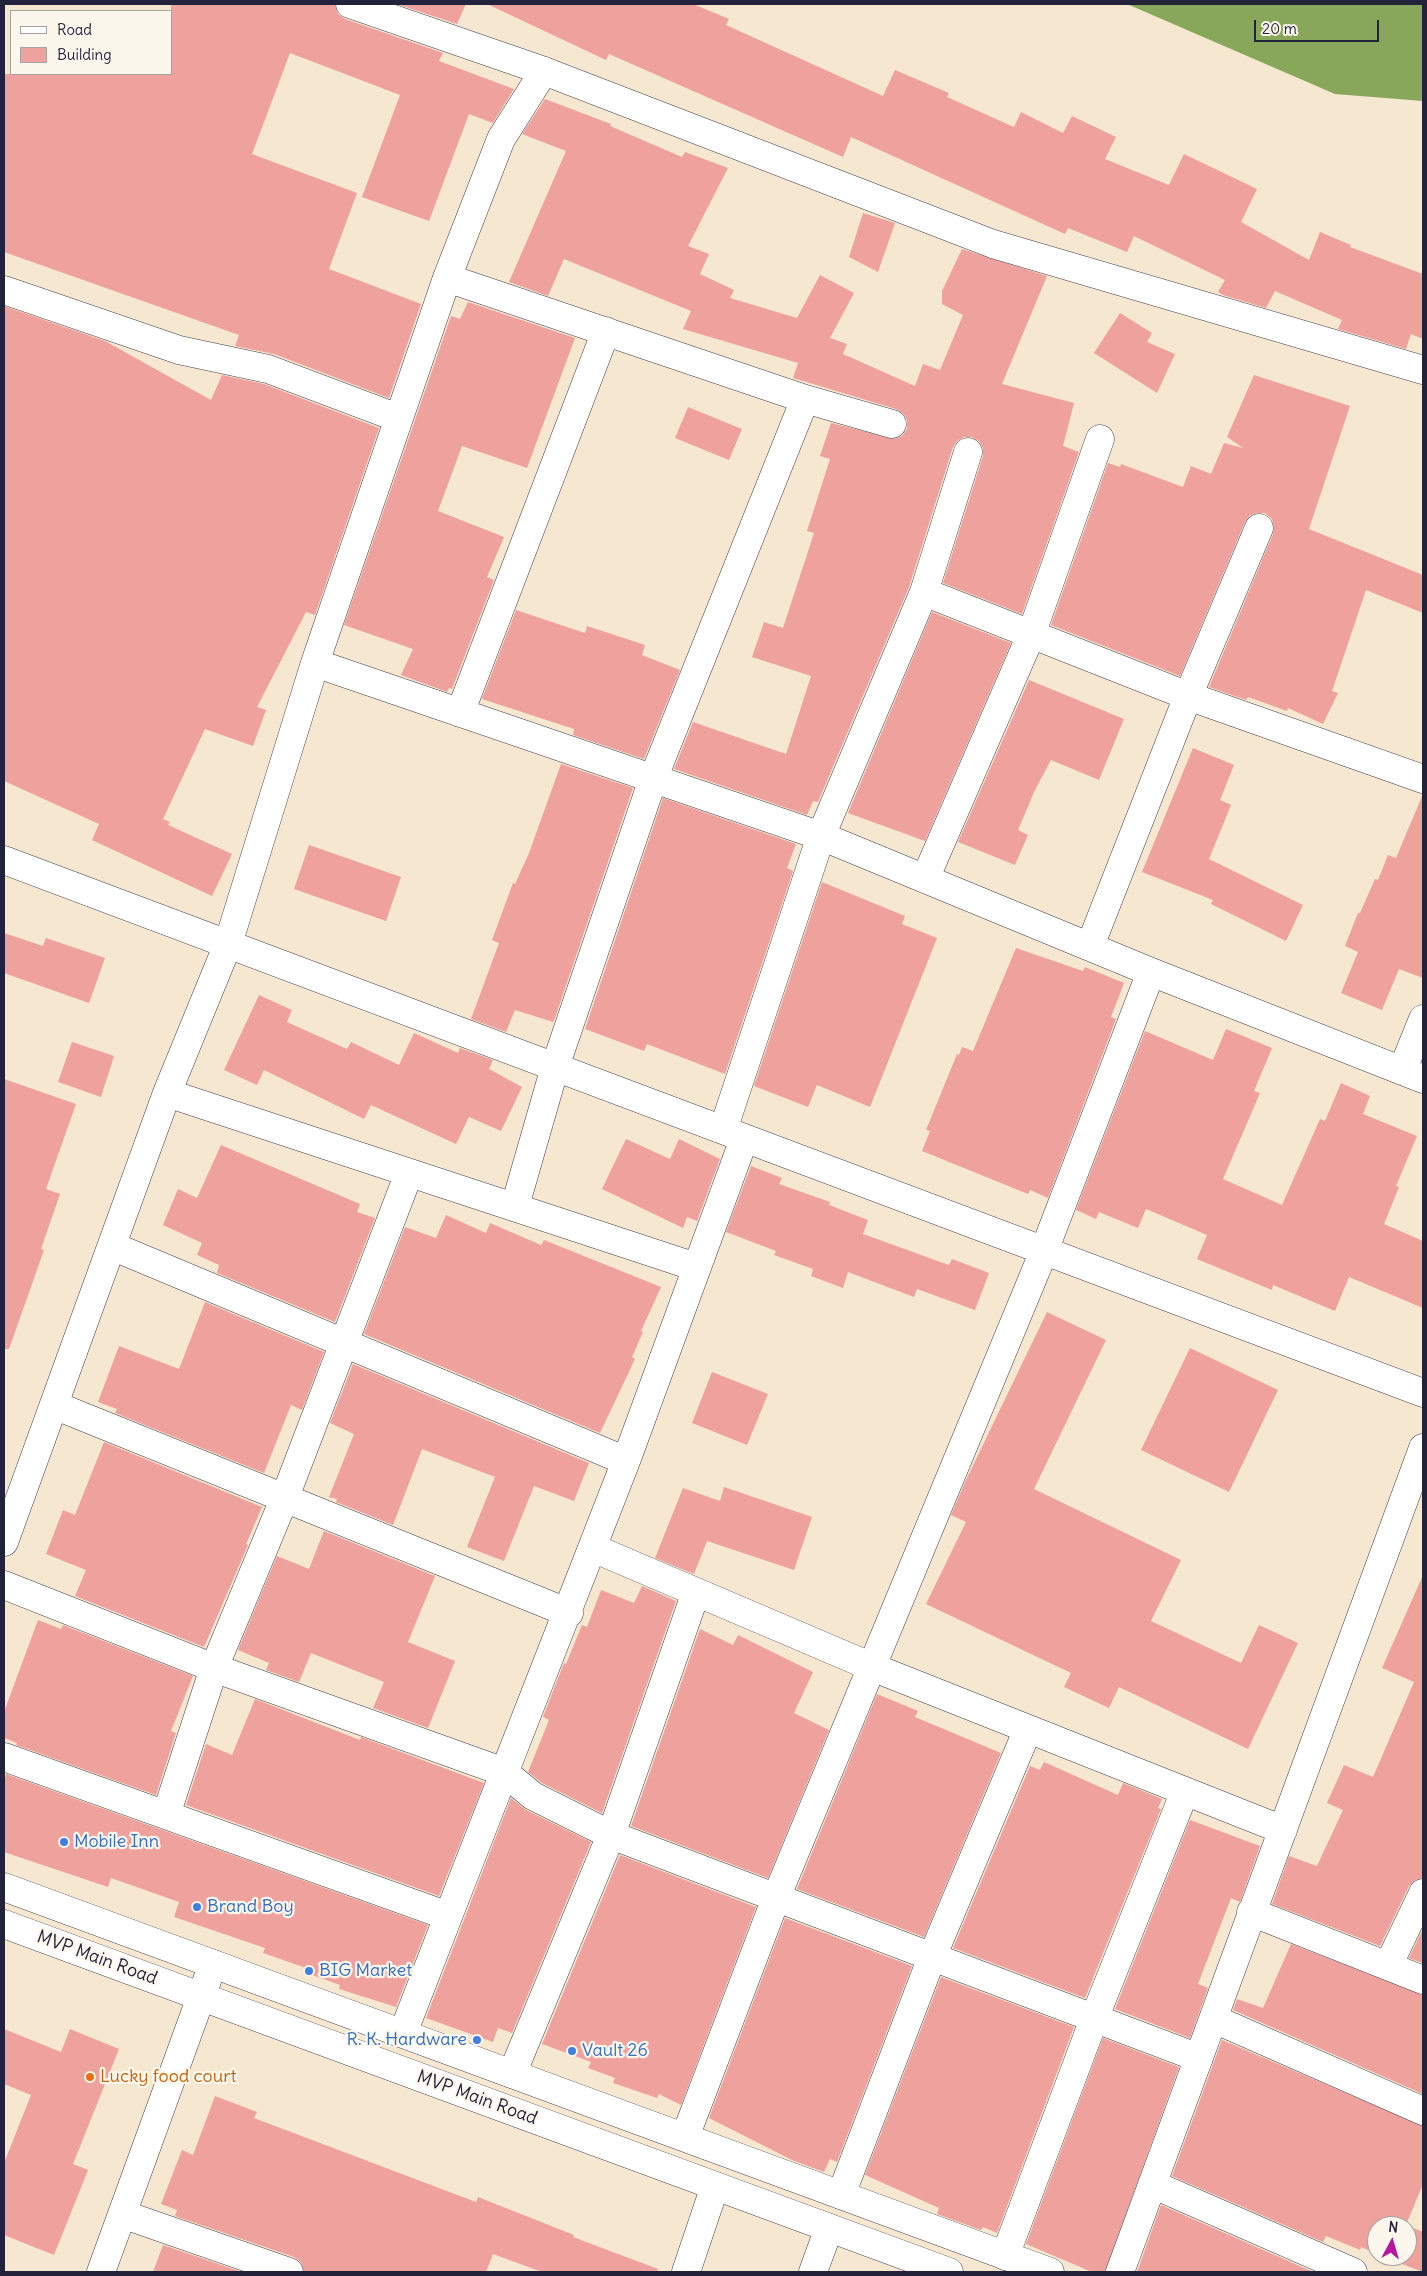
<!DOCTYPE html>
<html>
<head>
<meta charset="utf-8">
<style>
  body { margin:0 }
  #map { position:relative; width:1427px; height:2276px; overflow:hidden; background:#f5e7d0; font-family:Delius,sans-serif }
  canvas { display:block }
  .frame { position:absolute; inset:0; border:5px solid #22223b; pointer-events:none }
  .legend { position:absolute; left:10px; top:10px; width:162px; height:65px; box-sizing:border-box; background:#fbf7ec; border:1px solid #a4a2a5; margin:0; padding:6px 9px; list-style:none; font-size:15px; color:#22223b }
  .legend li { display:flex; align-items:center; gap:10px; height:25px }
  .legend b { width:25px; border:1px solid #a4a2a5 }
  .north { position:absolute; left:1367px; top:2216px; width:50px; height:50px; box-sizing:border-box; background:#fbf7ec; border:1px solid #a4a2a5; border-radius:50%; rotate:6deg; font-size:14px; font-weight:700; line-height:20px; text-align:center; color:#22223b }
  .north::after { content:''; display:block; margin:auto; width:18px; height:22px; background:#b5179e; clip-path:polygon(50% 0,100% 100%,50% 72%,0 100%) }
  .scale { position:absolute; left:1254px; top:20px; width:125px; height:22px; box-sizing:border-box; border:2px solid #22223b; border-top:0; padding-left:6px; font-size:15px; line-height:18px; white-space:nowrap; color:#22223b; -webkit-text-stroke:4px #fbf7ec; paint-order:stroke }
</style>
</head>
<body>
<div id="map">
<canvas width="1427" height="2276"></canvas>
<div class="frame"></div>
<ul class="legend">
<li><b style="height:6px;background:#fff"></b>Road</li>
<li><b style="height:14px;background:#efa29d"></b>Building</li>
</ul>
<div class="north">N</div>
<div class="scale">20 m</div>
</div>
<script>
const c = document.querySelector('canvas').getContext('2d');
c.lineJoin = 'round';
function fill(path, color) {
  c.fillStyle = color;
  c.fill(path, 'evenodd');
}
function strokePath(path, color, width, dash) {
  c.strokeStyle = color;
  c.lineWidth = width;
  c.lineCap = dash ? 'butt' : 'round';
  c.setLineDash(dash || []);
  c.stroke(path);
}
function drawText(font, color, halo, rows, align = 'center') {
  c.font = font + ' Delius,sans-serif';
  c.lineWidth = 4.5;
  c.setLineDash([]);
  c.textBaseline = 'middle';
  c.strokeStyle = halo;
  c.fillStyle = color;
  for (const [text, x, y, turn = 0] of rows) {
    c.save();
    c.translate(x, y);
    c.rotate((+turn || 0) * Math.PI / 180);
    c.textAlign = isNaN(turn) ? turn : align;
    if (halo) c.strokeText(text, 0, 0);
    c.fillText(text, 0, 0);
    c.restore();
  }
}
fill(new Path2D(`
  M1127,4h296v97l-88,-7z`), '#88a75b');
fill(new Path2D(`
  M171,4h164l3,10 7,5 98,34 -4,8 75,28 -21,34 -24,-9 -40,107 -67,-24 38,-102 -110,-42 -38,101 105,39 -28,76 92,35 -32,94 -115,-44 -39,-8 4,-11 -235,-83v-178h167z
  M397,4h69l-9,20z
  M487,4h206l36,15 -3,6 157,71 12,-26 54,23 -2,4 67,30 7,-15 42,21 9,-17 44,21 -11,22 64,26 15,-31 73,35 -16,33 68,38 11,-28 31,13 -1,2 73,27v65l-12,-5 -5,15 -68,-20 4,-9 -67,-29 -9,17 -43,-13 -5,-3 7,-12 -91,-44 -7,16 -59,-24 -3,6 -214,-97 -8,20 -234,-103 -3,6z
  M545,99l66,25 -1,2 72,31 3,-5 43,16 -40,78 21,8 -9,20 34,16 -4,8 67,20 23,-43 34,18 -24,45 17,6 -4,10 72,32 8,-22 17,6 23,-55 -21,-11v-13l20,-42 85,27 -45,108 72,19 -11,43 16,6 -57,162 -79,-31 40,-127v-8l-4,-7 -7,-4h-8l-7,4 -4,6 -44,140 -91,215 -5,-1 -6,14 -133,-46 19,-47 93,32 25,-78 -59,-19 12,-35 19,6 31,-95 -7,-2 23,-72 -10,-3 11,-33 64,16 7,-3 5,-7v-9l-4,-7 -7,-4 -103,-31 5,-15 -115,-34 8,-18 -127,-52 -16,37 -39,-14 57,-131 -44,-17z
  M863,213l32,10 -17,49 -29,-15z
  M468,302l107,36 -48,130 -65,-22 -24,65 66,26 -17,40 7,3 -42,109 -3,-1 -2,4 -46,-17 12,-26 -69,-24 107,-309 9,3z
  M4,306l101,35 106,59 11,-25 42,9 115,44 -64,187 -9,-3 -49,95 9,3 -13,36 -48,-17 -42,90 7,3 -2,3 64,29 -20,42 -120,-56 7,-16 -95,-43z
  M1120,313l32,20 -5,9 28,12 -18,39 -63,-40z
  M1254,375l96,31 -41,123 114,46v38l-57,-23 -34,101 6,2 -15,31 -35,-16 -1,3 -39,-14 -2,3 -37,-13 64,-153 1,-7 -2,-8 -7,-6h-8l-7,2 -5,7 -65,154 -129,-51 57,-162 12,4 1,-3 62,23 8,-21 20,8 13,-31 19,5 -16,-11z
  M688,407l54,22 -13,31 -54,-22z
  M516,610l69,23 2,-7 58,19 -3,10 38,15 -36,89 -71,-24 1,-6 -92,-30z
  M932,612l79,31 -86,198 -77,-28z
  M1029,680l95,39 -25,61 -48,-20 -16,30 -17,40 10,5 -13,30 -57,-23z
  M1193,748l41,17 -14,35 11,5 -22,54 94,46 -17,36 -75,-37 2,-4 -71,-28z
  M561,764l72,24 -78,230 -2,4 -38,-12 -9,22 -35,-13 28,-76 -7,-3 21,-57 2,1 14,-31z
  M1423,794v184l-24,-9 -17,41 -41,-17 17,-41 -13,-6 13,-33h2l15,-34 3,1 10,-25 8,3z
  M663,798l133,46 -9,24 6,3 -68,203 -78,-30 -3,7 -59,-22z
  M309,845l92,32 -15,44 -92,-32z
  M822,882l83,34 -3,8 35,14 -67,169 -53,-22 -9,22 -54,-21z
  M4,933l39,13 3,-8 59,20 -16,45 -85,-30z
  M1016,948l67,23 2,-4 39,16 -13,34 5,2 -68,179 -18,-8 -2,4 -106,-43 8,-20 -4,-1 31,-76 2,1 3,-8 11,4z
  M259,995l33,15 -5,12 60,27 4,-7 48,23 15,-32 44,20 2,-5 33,12 -4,9 33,18 -21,44 -32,-14 -13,27 -85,-39 -7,14 -100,-49 -7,15 -33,-15z
  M1226,1029l46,19 -18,43 6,2 -37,86 59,26 38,-86 5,2 16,-38 29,13 -7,18 54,22 -21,50 3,1 -15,37 39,17v67l-74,-31 -14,34 -62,-26 -1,5 -75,-31 10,-24 -61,-26 -8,19 -39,-16 -3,7 -20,-9 69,-179 68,29z
  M72,1042l42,14 -13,41 -43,-15z
  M4,1079l72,25 -30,85 14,5 -19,55 3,1 -35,99h-5z
  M626,1139l44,20 9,-20 41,20 -23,62 -10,-4 -4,11 -81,-39z
  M221,1145l139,59 -3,8 18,6 -40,104 -118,-49 2,-8 -22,-10 5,-12 -39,-18 15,-36 19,9z
  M751,1166l31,12 -3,6 51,18 -1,3 39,15 -5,14 86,31 3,-6 37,14 -14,37 -58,-21 -3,8 -66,-25 -5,16 -32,-12 2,-7 -39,-14 2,-4 -50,-19z
  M446,1215l40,18 4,-10 51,22 3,-5 117,47 -20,44 2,1 -11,25 3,2 -35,74 -236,-99 41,-107 31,11z
  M205,1302l119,50 -22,58 -11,-5 -27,68 -149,-60 2,-4 -19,-7 21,-56 60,23z
  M1047,1312l59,28 -72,149 147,71 -30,61 90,42 18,-38 39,18 -50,106 -129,-62 -10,21 -45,-21 7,-14 -145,-69 40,-82 -15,-7 14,-33z
  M1190,1348l88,42 -49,102 -88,-42z
  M353,1364l236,99 -15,38 -40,-15 -30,75 -37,-14 28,-70 -73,-28 -29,76 -57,-23 1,-3 -8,-2 25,-63 -24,-11z
  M712,1372l56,22 -21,51 -55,-22z
  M104,1442l158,65 -16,37 2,1 -44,102 -129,-51 11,-26 -40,-16 17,-44 12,5z
  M724,1487l88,30 -18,53 -87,-29 -13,33 -39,-16 28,-70 37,13z
  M324,1531l111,45 -27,66 47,19 -27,67 -55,-20 11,-26 -73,-29 -12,29 -33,-12 3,-7 -31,-13 39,-94 32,13z
  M1423,1575v303l-8,2 -6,6 -29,60 -108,-42 17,-48 28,10 26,-56 -16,-7 17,-38 29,12 41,-95 -32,-14z
  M642,1586l34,15 -74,212 -60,-30 -14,-11 21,-52 -6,-3 21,-54 2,1 16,-39 5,2 14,-37 33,13z
  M38,1620l23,9 2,-4 130,51 -22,55 5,2 -20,62 -140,-50 1,-2 -13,-5v-26z
  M700,1629l33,16 5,-10 75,37 -19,41 35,17 -61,148 -137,-52z
  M877,1694l41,17 -3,6 86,36 -77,184 -127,-48z
  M255,1699l105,41 1,-3 123,46 -45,113 -253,-91 20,-61 26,11z
  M1044,1762l74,33 5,-12 39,16 -4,9 3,1 -76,189 -132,-50 77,-182 10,4z
  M6,1774l422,151 -32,82 -57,-18 1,-4 -36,-13 2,-4 -43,-15 2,-5 -91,-31 5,-15 -68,-24 -3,9 -104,-35v-69z
  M511,1798l15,12 65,32 -79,191 -14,-5 -5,14 -67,-24z
  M1190,1820l70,26 -20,56 -9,-4 -33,86 10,4 -18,50 -75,-29z
  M620,1855l136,52 -75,198 -22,-11 -2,4 -44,-15 2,-5 -27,-10 3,-6 -49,-18z
  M785,1918l127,48 -75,196 -7,-3 -6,13 -32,-12 -83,-42z
  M1423,1929v34l-14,-5z
  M1291,1944l132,51v99l-190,-84 4,-11 26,9z
  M941,1977l133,50 -77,206 -14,-6 -2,3 -44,-16 2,-6 -74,-33z
  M4,2029l57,23 9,-23 49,20 -46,115 15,6 -34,85 -50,-20v-72l27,-68 -27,-11z
  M1103,2038l76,29 -74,205h-13l-66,-28z
  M1222,2040l201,86v58l-17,41 17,7v40l-42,-16h26v-30h-30v28l-16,-7 -1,3 -34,-14 -3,6 -151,-66z
  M215,2096l42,16 -3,6 222,84 2,-5 96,38 -1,2 85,32 -1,3h-115l-49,-18 -7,18h-182l-3,-10 -7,-5 -119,-41 2,-6 -16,-6 21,-54 11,5z
  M1161,2205l150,66 -1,1h-173z
  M163,2245l79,27h-89z`), '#efa29d');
const street = new Path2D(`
  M447,278l358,121 87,25
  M4,290l175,60 89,19 130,49
  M924,592l264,104 235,83
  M315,663l506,173 330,136 272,107
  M460,713l146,-382
  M4,860l1419,533
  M925,879l106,-244 69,-196
  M1090,946l98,-250 71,-168
  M1402,1071l21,-52
  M167,1093l529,174
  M723,1130l98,-294 103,-244 44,-140
  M515,1206l40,-139 98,-288 152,-380
  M112,1246l514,215c-73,192 -150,381 -223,572
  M54,1405l515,208
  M626,1461l118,-322
  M4,1542l163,-449 61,-149 87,-281 132,-385 54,-139 43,-68
  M593,1548l279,119 411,163
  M4,1585l210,83 290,104 29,24 78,39 588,223
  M4,1757l444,159
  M166,1815l48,-147 71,-171 124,-324
  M1251,1912l172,68
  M1388,1966l35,-73
  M1214,2019l209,92
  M512,2074l99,-239 85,-243
  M685,2137l91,-239 268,-647 107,-279
  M1152,2184l201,88
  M841,2195l91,-238 96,-228
  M122,2214l167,58
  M1005,2256l89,-237 91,-228
  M101,2272l112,-308
  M686,2272l29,-86
  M813,2272l16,-44
  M1120,2272l303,-824`);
const secondary = new Path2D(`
  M350,4l194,67 449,173 430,126
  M4,1887l1046,385
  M4,1924l945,348`);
strokePath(street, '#424051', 29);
strokePath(secondary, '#424051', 29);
strokePath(street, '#fff', 28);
strokePath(secondary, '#fff', 28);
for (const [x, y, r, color] of [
  [64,1842,5,"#3f7fe0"],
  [197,1907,5,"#3f7fe0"],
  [309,1971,5,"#3f7fe0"],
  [477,2040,5,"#3f7fe0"],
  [572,2051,5,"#3f7fe0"],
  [90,2077,5,"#e8710a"]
]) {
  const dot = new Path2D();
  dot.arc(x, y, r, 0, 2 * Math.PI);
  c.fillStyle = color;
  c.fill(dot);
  strokePath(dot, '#fbf7ec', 2);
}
drawText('18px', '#366cbe', '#fbf7ec', [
  ["Mobile Inn",74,1842],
  ["Brand Boy",207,1907],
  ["BIG Market",319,1971],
  ["R. K. Hardware",467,2040,"right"],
  ["Vault 26",582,2051]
], 'left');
drawText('18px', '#22223b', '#fbf7ec', [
  ["MVP Main Road",97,1958,20],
  ["MVP Main Road",477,2098,20]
]);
drawText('18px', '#c56008', '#fbf7ec', [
  ["Lucky food court",100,2077]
], 'left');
</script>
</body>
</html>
